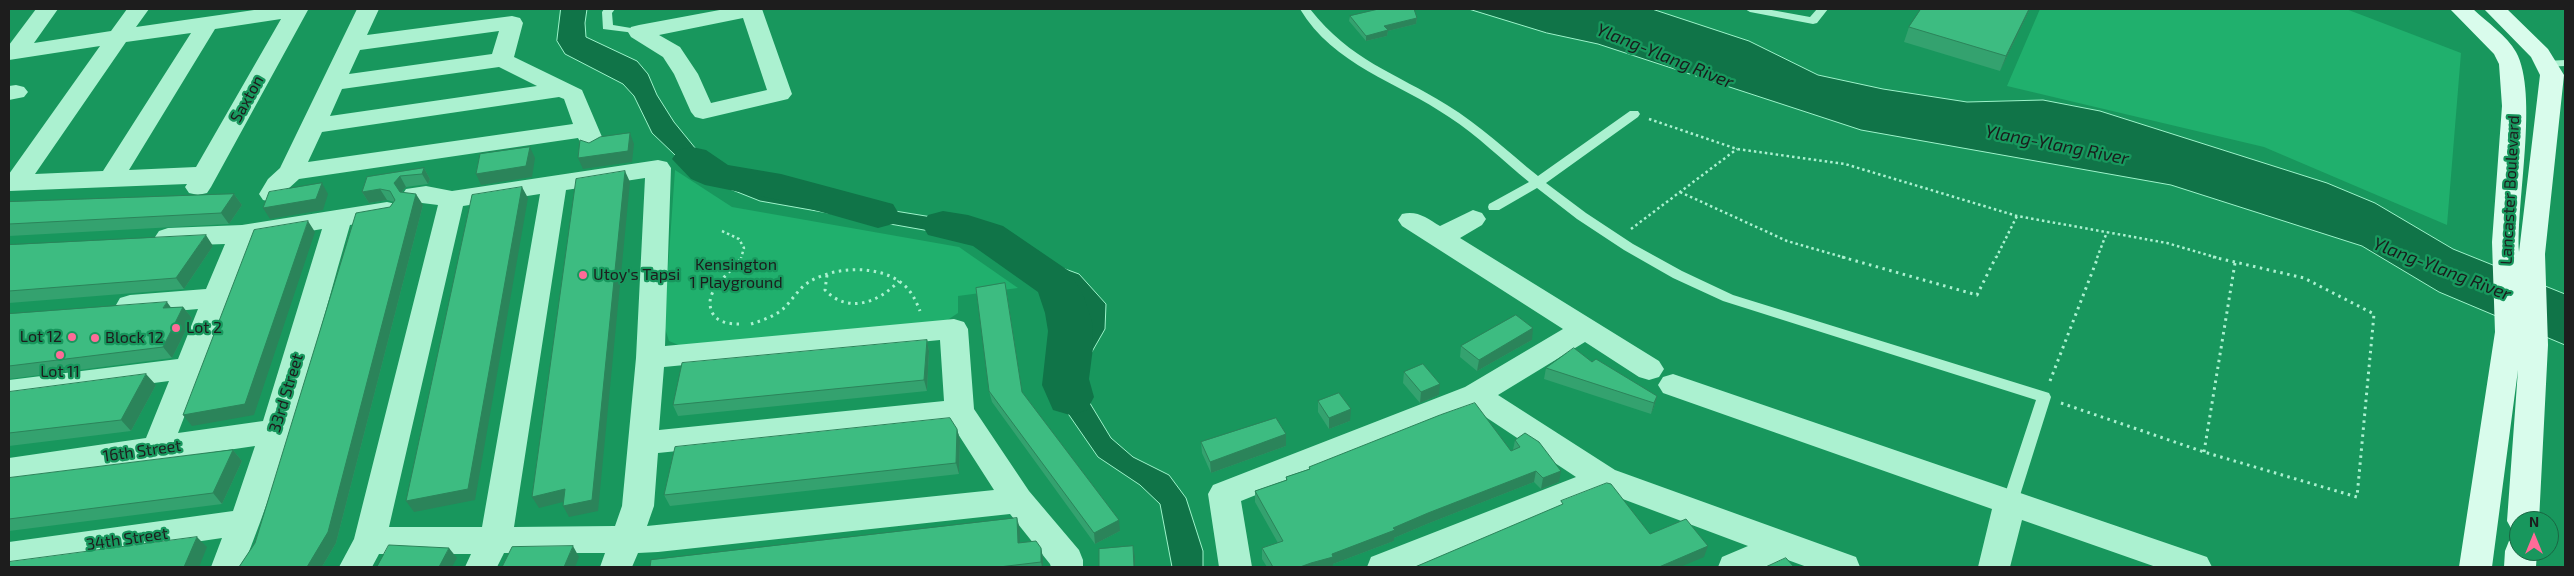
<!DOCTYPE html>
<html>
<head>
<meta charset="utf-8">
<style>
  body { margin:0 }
  #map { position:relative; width:2574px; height:576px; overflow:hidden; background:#18975d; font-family:"Exo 2",sans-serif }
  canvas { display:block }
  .frame { position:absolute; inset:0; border:10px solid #1d1d1d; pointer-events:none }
  .north { position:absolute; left:2509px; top:511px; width:50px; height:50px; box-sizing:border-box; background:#18975d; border:1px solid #1a6643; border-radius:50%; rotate:0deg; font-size:14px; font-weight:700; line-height:20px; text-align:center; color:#1d1d1d }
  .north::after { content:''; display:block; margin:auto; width:18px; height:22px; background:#ff6b98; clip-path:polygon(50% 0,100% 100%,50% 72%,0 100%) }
</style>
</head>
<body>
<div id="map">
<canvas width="2574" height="576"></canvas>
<div class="frame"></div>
<div class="north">N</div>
</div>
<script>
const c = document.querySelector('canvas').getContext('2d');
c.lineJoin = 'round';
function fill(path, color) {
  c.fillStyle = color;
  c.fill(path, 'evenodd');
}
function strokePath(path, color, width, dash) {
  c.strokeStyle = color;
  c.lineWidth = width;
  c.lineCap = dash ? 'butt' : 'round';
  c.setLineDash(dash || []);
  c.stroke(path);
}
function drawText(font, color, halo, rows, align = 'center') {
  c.font = font + ' "Exo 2",sans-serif';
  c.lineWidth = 4.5;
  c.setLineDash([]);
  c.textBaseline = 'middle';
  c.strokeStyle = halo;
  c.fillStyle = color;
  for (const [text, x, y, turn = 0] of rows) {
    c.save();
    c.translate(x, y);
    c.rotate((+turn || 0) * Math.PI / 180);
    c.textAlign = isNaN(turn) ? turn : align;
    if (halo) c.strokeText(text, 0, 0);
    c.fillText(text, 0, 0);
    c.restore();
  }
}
fill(new Path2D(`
  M2040,9h306l115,44 -14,172 -183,-78 -257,-61z
  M675,170l57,37 227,40 59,41 -60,8v17l-12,8 -265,25 -12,-5 -5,-16z`), '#20b06d');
const water = new Path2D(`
  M561,9h26l-2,14 1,14 51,24 11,13 9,21 17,27 22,27 22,17 28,15 38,12 185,30 39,10 38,29 33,12 27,30 -1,25 -24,42 1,19 29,48 22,19 36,18 17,23 17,53v16h-31l-12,-63 -20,-19 -42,-28 -38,-55 -8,-19 4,-23 15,-24 3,-25 -12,-21 -59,-46 -243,-43 -63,-25 -45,-43 -18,-37 -11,-12 -58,-30 -8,-13z
  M1469,9h183l97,32 69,34 65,14 84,13 76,-2 57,11 227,72 48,20 78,46 112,45v51l-126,-53 -77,-46 -191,-61 -310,-55 -263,-86 -51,-11z`);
fill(water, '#107448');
strokePath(water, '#9df3ca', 1);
fill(new Path2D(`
  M692,147l14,3 22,15 53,9 112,30 6,10 -6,10 -15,4 -99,-28 -74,-15 -14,-6 -19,-20 6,-9z
  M943,211l25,4 35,11 66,45 15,26 8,25 1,26 -4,31 5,18 -7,13 -17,5 -17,-5 -11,-25 6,-54 -3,-18 -7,-21 -65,-46 -45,-11 -6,-10 6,-10z`), '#107448');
strokePath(new Path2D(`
  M1649,119l88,30 108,15 172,52 150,27 51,15
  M1680,192l107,49 59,17
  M1631,229l106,-80
  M722,231l17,8 5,9 -3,10
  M1996,258l21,-42
  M2097,258l10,-26`), '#abf1d0', 2.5, [2.5, 3]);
strokePath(new Path2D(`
  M1842,257l135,38 19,-38
  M827,275l-2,15c23,24 53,13 74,-9
  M739,324c-10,0 -23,-2 -27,-12 -10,-22 20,-39 30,-55
  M751,324c12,-4 25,-8 34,-17 8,-8 14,-19 24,-25 26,-16 71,-18 95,3 8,7 12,16 16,26
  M2050,381l48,-124
  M2061,403l143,49 153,45 17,-183 -70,-36 -91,-21
  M2204,452l31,-189`), '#abf1d0', 3, [2.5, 4.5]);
fill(new Path2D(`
  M615,9l-3,4 1,12 30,5v4l-40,-5 -1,-17 2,-3z
  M1300,9h10c41,52 84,63 137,96 33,20 61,47 91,71l92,-65h8l2,3 -2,3 -92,66 40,30 47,31 49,27 51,24 316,98 2,4 -35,111 -6,1 -6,-1 -2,-5 34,-103 -313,-99 -50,-23 -49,-28 -47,-31 -40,-31 -38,22h-10l-1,-3 1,-3 40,-22c-27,-22 -51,-46 -80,-65 -51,-35 -116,-52 -149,-108z
  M1745,9h21l44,8 7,-8h11l-11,14 -4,1 -63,-12z
  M2565,60v6l-19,1 -6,-3 6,-3z`), '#abf1d0');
fill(new Path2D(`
  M36,9h22l-24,34 77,-12 16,-22h22l-13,18 125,-18 47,1 -97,177 -4,6 -9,2 -9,-2 -4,-6 2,-3 -178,7v-17l91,-128 -91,14v-15zM281,19l-85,148 -67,3 86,-141zM191,33l-88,138 -68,3 91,-132z
  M357,9h22l-12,26 145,-19 8,2 3,5 -9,34 68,33 23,54 -3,5 -9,3 -9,-3 -6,-11 -279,41 -12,11 -6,10 -9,2 -9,-2 -4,-6 9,-15 12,-11zM499,31l-7,23 -143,20 11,-24zM499,67l38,19 -207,30 12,-27zM559,97l5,2 9,25 -265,38 14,-30z
  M725,9h37l30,85 -4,5 -85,20 -8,-2 -4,-5 -17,-38 -11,-17 -32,-20 -3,-5 3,-5 8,-2zM743,18l24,72 -56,13 -13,-29 -18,-27 -21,-12z
  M16,85l8,2 4,5 -4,5 -15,3v-14z
  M658,160l9,2 4,6 -6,178 289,-27 10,3 4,7 6,80 55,82 50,59 4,10v7h-32l-1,-3 -40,-50 -352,38 -20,1 -6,14h-32l5,-14h-101l-7,14h-32l6,-13h-92l-7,13h-33l15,-28 84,-334 -32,-4 -4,-6 4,-6 20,-3 26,5zM645,178l-9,180 -14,148 -7,20 -101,1 52,-337zM540,194l-58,333h-93l74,-321zM940,340l4,61 -285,29 5,-63zM951,423l43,67 -347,36 7,-20 4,-53z
  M387,202l9,2 4,6 -4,6 -46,9c-33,114 -62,231 -107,342h-32l11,-29 -196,29h-17v-25l224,-31 22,-65 -246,36v-24l137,-20 23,-57 -160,21v-22l169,-21 20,-50 -68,6 -10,-3 -4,-7 4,-7 10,-3 76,-6 19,-45 -57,2 -9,-3 -4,-6 4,-6 9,-3 74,-3zM322,229l-59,192 -85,12 74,-192z
  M1473,210l9,3 4,6 -4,6 -22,13 199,123 5,8 -5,8 -10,3 -10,-3 -54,-35 -87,53 117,75 241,87 4,10h-53l-22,-8 -18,8h-49l4,-10 26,-11 -144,-54 -186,75h-51l4,-10 205,-80 -104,-69 -231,93 11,66h-33l-11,-73 5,-9 252,-98 98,-58 -161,-103 -4,-6 4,-6c15,-4 25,4 38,12z
  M1673,374l534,183 5,10h-56l-134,-47 -12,47h-32l14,-58 -329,-116 -5,-8 5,-8z`), '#abf1d0');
fill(new Path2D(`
  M2450,9h23c14,13 34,27 43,43 23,42 0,149 3,200l21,-177 -9,-18 -47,-48h23l41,40 16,26 -19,179 3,91 -9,176h-20v12l-7,-3 -5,-9 11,-151 -26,197h-33l36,-235 -3,-90 10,-136 -3,-42 -5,-10z
  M2519,538v13h18l-1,16h-32l1,-16 4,-10z`), '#d9fcec');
fill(new Path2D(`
  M2030,9l-30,62 -96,-29 5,-15z
  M1350,16l67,2 -1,6 -28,7 -1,5 -21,5 -17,-20z
  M424,168l6,11 -2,5 -22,3 -4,5 21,13 -87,338 -14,24h-83l16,-24 135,-336 4,-5 -7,-2 -18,3 -7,-11 5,-15z
  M234,194l8,11 -13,19 -220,12v-34z
  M9,245l204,1 -29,43 -175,14z
  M1007,294l15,99 98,138 -25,13 -103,-142 -3,-11z
  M183,307l9,11 -20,40 -163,21v-65z
  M927,340l2,11 -2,40 -249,25 -5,-11z
  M1532,340l-55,31 -17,-14 1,-11z
  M1592,362l65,34 -3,11 -3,7 -107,-35 2,-11z
  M1404,372l35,23 -19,8 -17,-20z
  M156,385l-25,46 -122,15v-54z
  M1318,401l32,20 -21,8 -11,-17z
  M957,429l3,11 -1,34 -289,32 -6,-11z
  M1515,440l44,42 -18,7 -7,-7 -107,42 -33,14v3l-61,23v3h-66l-5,-8v-11l16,-5 -23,-41v-11l31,-11v-3l23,-8v-2l202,-16 2,-1z
  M1201,442l85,4 -75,27 -9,-20z
  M233,450l9,11 -20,43 -213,27v-53z
  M1020,529v14l21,5 2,10v9h-393z`), '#34a26f');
fill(new Path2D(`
  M2029,9h1l-30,62 6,-15z
  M1417,18l-1,6 -28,7 -1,5 -21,5v-5l18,-10z
  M630,133l4,11 -2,18 -49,7 -5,-11z
  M530,147l5,11 -3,19 -51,8 -5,-11z
  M424,168l6,11 -2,5 -6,-10z
  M625,171l5,11 -32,329 -29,6 -6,-11z
  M400,176l6,11 -6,7 -6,-11z
  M322,183l6,11 -5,16 -53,9 -7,-11z
  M522,187l6,11 -53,302 -61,12 -8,-11z
  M380,189l7,11 -18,3 -7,-11z
  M234,194l8,11 -13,19 -8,-11z
  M416,194l7,11 -87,338 -14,24h-15z
  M308,221l7,11 -61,183 -62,11 -9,-11 82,-68z
  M206,235l7,11 -29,43 -8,-11z
  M167,302l8,11 -12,-5z
  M183,307l9,11 -20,40 -9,-11z
  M1533,328l-1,12 -55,31 2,-11z
  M927,340l2,11 -2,40 -3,-11z
  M146,374l10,11 -25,46 -10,-11z
  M1440,384l-1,11 -19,8 1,-11z
  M1657,396l-3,11 -3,7 3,-11z
  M1351,409l-1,12 -21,8v-11z
  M957,429l3,11 -1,34 -3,-11z
  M1286,434v12l-75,27 -1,-11z
  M233,450l9,11 -20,43 -9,-11z
  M1536,471l-2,11 -107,42 -33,14v3l-61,23v3h-33l128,-54z
  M1561,471l-2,11 -18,7 2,-11z
  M565,489l6,11 -32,8 -7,-11z
  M1017,518l3,11v25l-2,-11z
  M1119,520l1,11 -25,13 -1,-11z
  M197,537l10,10 -8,20h-15z
  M573,546l6,11 -4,10h-11z
  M1133,546l2,11v10h-1z
  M1708,546l-4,11 -24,10h-21z
  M449,548l8,10 -5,9h-13z
  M1041,548l2,10v9h-1l-1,-5z`), '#2b845a');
const building = new Path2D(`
  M1379,9h35l3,9 -33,8 4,4 -22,6 -16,-20z
  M1921,9h108l-23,47 -97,-29z
  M630,133l-2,18 -50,7 2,-18 9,3 11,-6z
  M530,147l-4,19 -50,8 4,-20z
  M424,168l-2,6 -22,2 -6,7 6,9 16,2 -88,338 -21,35h-68l16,-24 101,-330 34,-6 5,-7 -5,-9 -10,-2 -18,3 5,-15z
  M625,171l-33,329 -29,6 2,-17 -33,8 44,-318z
  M322,183l-6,16 -53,9 6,-16z
  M522,187l-54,302 -62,12 66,-306z
  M234,194l-13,19 -212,11v-22z
  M308,221l-63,183 -62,11 71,-185z
  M206,235l-30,43 -167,13v-46z
  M1005,283l17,109 97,128 -25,13 -105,-142 -13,-103z
  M167,302l-4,6 20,-1 -20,40 -154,19v-52z
  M1516,315l17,13 -54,32 -18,-14z
  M927,340l-3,40 -251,25 9,-42z
  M1574,348l18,14 4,-3 61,37 -3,7 -108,-35z
  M1423,364l17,20 -19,8 -17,-20z
  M146,374l-25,46 -112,13v-41z
  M1339,393l12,16 -22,9 -11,-17z
  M1475,403l36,48 9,-4 -5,-7 10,-7 14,9 22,29 -18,7 -7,-7 -108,42 -35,15 2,2 -63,24 1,3 -22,6 -11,4h-27l-11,-19 21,-7 -28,-50 32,-11 -1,-3 24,-8 -1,-2 131,-52z
  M950,418l7,11 -1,34 -292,32 11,-48z
  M1276,418l10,16 -76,28 -9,-20z
  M233,450l-20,43 -204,26v-41z
  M1607,483l4,1 39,50 36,-15 22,27 -49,21h-244l148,-63 -2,-3z
  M1017,518l1,25 18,-2 5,7v14l-42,5h-349l1,-7z
  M197,537l-13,30h-175v-5z
  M389,545l60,3 -10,19h-62z
  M573,546l-9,21h-62l10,-20z
  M1133,546l1,21h-35v-18z
  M1786,558l8,9h-28z`);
fill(building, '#3dbc81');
strokePath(building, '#2b845a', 1);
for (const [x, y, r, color] of [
  [583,275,5,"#ff6b98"],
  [176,328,5,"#ff6b98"],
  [72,337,5,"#ff6b98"],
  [95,338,5,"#ff6b98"],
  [60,355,5,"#ff6b98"]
]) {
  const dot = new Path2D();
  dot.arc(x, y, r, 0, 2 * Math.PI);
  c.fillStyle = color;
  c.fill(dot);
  strokePath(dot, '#18975d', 2);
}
drawText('16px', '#1d1d1d', '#18975d', [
  ["Saxton",247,99,-61],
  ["Lancaster Boulevard",2510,190,-87],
  ["33rd Street",286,393,-73],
  ["16th Street",142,451,-8],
  ["34th Street",127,539,-8]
]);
drawText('16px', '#1b1d1c', '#18975d', [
  ["Kensington",736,265],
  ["1 Playground",736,283]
]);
drawText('16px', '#1d1d1d', '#18975d', [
  ["Utoy's Tapsi",593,275],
  ["Lot 2",186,328],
  ["Lot 12",62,337,"right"],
  ["Block 12",105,338],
  ["Lot 11",60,372,"center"]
], 'left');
drawText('italic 18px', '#191c1b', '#18975d', [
  ["Ylang-Ylang River",1665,56,22],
  ["Ylang-Ylang River",2057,145,11],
  ["Ylang-Ylang River",2442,269,21]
]);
</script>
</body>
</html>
